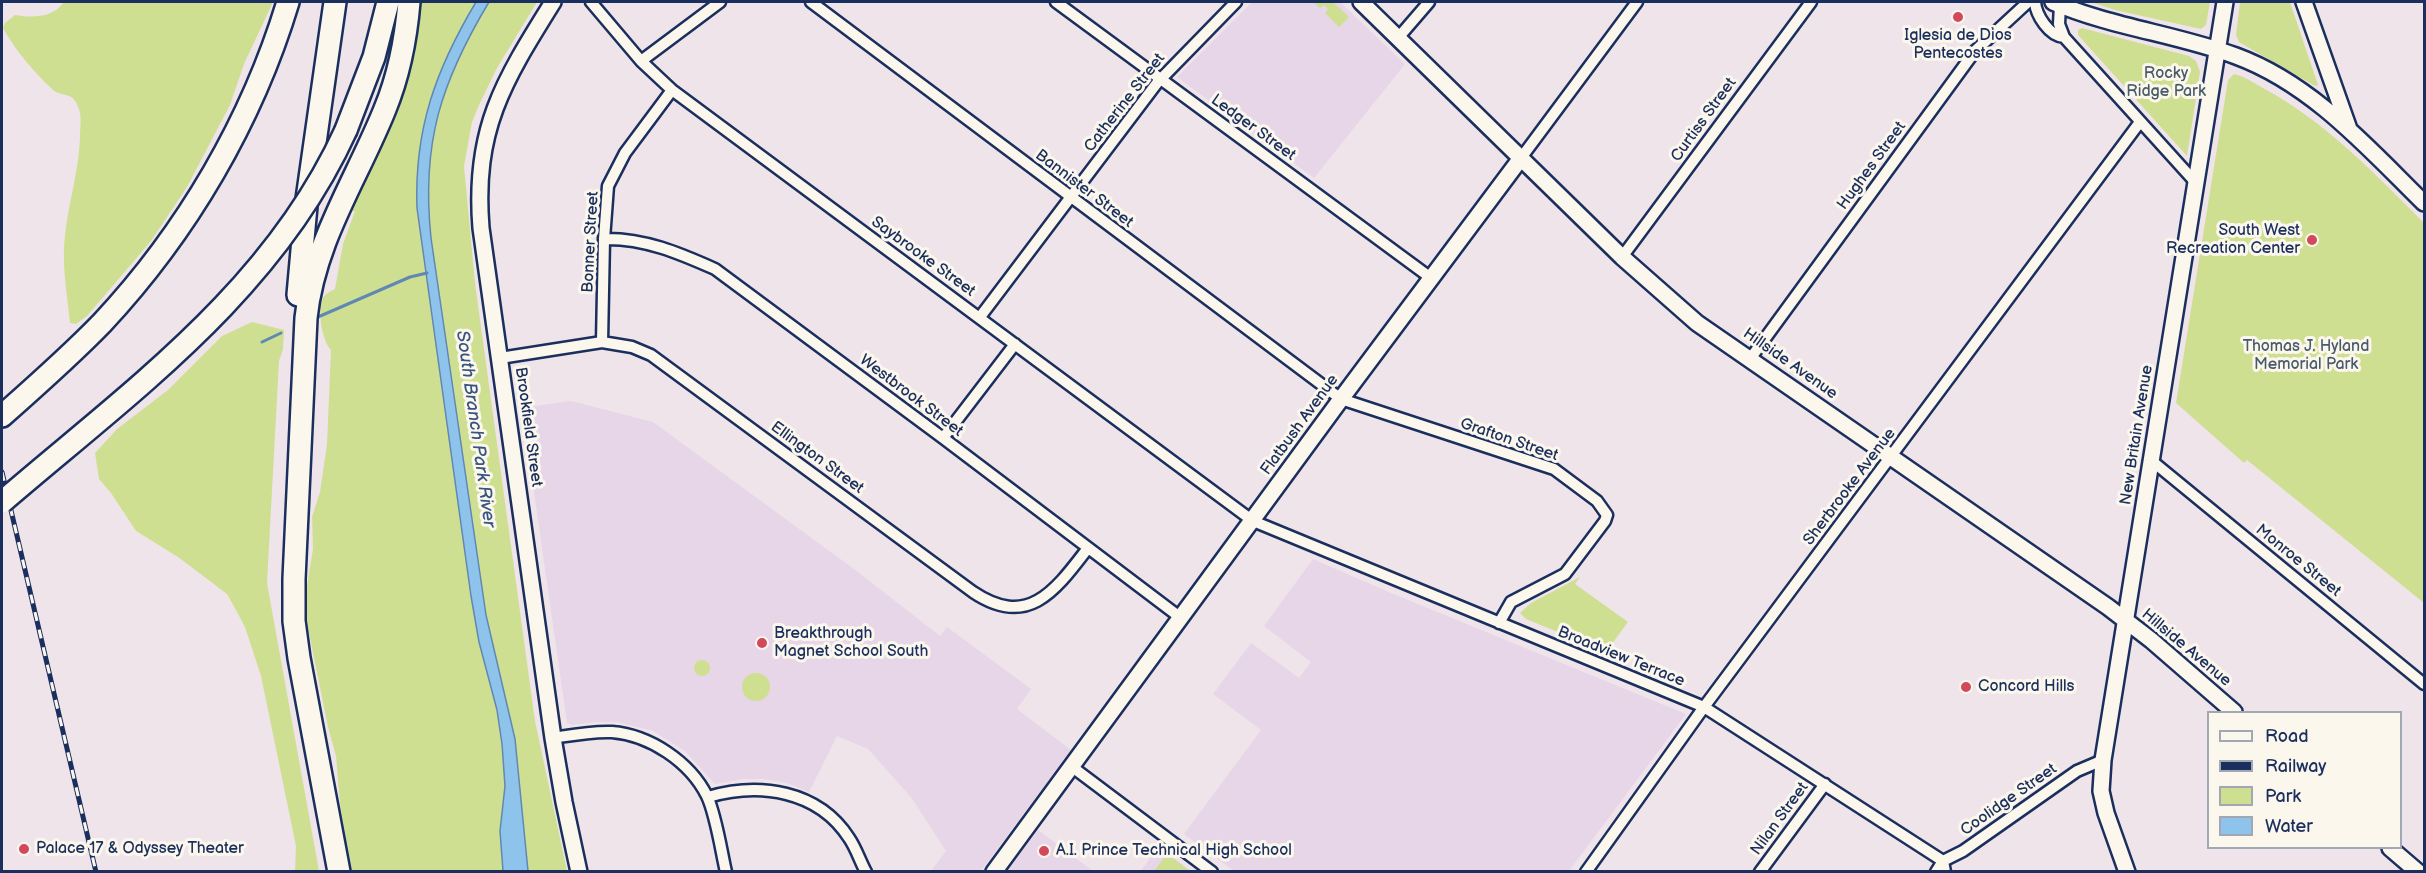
<!DOCTYPE html>
<html>
<head>
<meta charset="utf-8">
<style>
  body { margin:0 }
  #map { position:relative; width:2426px; height:873px; overflow:hidden; background:#efe4ea; font-family:"Balsamiq Sans",sans-serif }
  canvas { display:block }
  .frame { position:absolute; inset:0; border:3px solid #1b2f5e; pointer-events:none }
  .legend { position:absolute; left:2207px; top:711px; width:195px; height:138px; box-sizing:border-box; background:#fbf7ec; border:2px solid #a1a7b3; margin:0; padding:8px 10px; list-style:none; font-size:18px; color:#1b2f5e }
  .legend li { display:flex; align-items:center; gap:12px; height:30px }
  .legend b { width:30px; border:2px solid #a1a7b3 }
</style>
</head>
<body>
<div id="map">
<canvas width="2426" height="873"></canvas>
<div class="frame"></div>
<ul class="legend">
<li><b style="height:8px;background:#fbf7ec"></b>Road</li>
<li><b style="height:8px;background:#1b2f5e"></b>Railway</li>
<li><b style="height:16px;background:#cfdf92"></b>Park</li>
<li><b style="height:16px;background:#8ec3ec"></b>Water</li>
</ul>
</div>
<script>
const c = document.querySelector('canvas').getContext('2d');
c.lineJoin = 'round';
function fill(path, color) {
  c.fillStyle = color;
  c.fill(path, 'evenodd');
}
function strokePath(path, color, width, dash) {
  c.strokeStyle = color;
  c.lineWidth = width;
  c.lineCap = dash ? 'butt' : 'round';
  c.setLineDash(dash || []);
  c.stroke(path);
}
function drawText(font, color, halo, rows, align = 'center') {
  c.font = font + ' "Balsamiq Sans",sans-serif';
  c.lineWidth = 6;
  c.setLineDash([]);
  c.textBaseline = 'middle';
  c.strokeStyle = halo;
  c.fillStyle = color;
  for (const [text, x, y, turn = 0] of rows) {
    c.save();
    c.translate(x, y);
    c.rotate((+turn || 0) * Math.PI / 180);
    c.textAlign = isNaN(turn) ? turn : align;
    if (halo) c.strokeText(text, 0, 0);
    c.fillText(text, 0, 0);
    c.restore();
  }
}
fill(new Path2D(`
  M1252,2h88l65,62 -91,114 -137,-101z
  M571,401l82,21 205,150 82,64 7,-9 84,62 -14,20 54,41 -90,121h-50l15,-20 -35,-54 -43,-48 -31,-13 -28,56 -22,-9 -24,-4h-20l-28,5 -30,-33 -32,-20 -36,-9h-20l-25,3 -5,-2 -45,-315z
  M1313,559l78,34 295,121 -117,157h-335l-50,-37 77,-104 -48,-36 38,-51 48,35 12,-16 -47,-36z
  M1038,830l55,41h-86z
  M1159,846l32,25 -51,1z`), '#e7d6e8');
fill(new Path2D(`
  M64,2h209l-29,62 -14,41 -43,82 -36,54 -64,75 -11,8 -6,-1c-2,-21 -6,-44 -6,-64 -1,-42 15,-81 16,-123 0,-8 2,-19 -1,-27 -7,-20 -16,-10 -27,-20 -18,-17 -37,-39 -49,-61l2,-5 10,-8c17,3 38,3 49,-13z
  M419,2h118l-40,66 -18,37 -7,17 -8,44 11,117 60,438 32,150h-215l-12,-67 -4,-48 -8,-29 -20,-99 -3,-30 8,-49 -1,-32 8,-25 7,-48 4,-94c-9,-9 -14,-40 -8,-52 3,-5 8,-7 12,-9l8,-45 12,-33h-8l58,-130 12,-47z
  M1313,2h20l16,15 -10,10 -14,-14 3,-4 -4,-4 -4,3z
  M2091,2h-1h120l-4,23 -5,4 -86,-19z
  M2240,2h50l28,83 -3,1 -76,-44 -3,-7z
  M2082,28l107,28 7,5 4,11 -13,84 -109,-121v-5z
  M2234,74c10,2 20,9 29,14 63,34 111,85 161,135v380l-177,-143 -3,3 -68,-60 52,-323z
  M252,322l32,8 -1,19 -4,12 -12,222 52,288h-24l1,-25 -35,-170 -16,-49 -9,-17 -9,-16 -49,-37 -42,-26 -25,-38 -12,-14 -4,-26 22,-24 51,-39 54,-54z
  M1580,577l-5,7 53,38 -22,30 -80,-33 -6,-6 11,-10z
  M694 668a8 8 0 1 1 16 0a8 8 0 1 1-16 0Z
  M742 687a14 14 0 1 1 28 0a14 14 0 1 1-28 0Z
  M1167,854l23,17h-36z`), '#cfdf92');
const water = new Path2D(`
  M476,2h13c-48,80 -68,141 -58,236l55,377 29,124 13,132h-25l-3,-40 5,-45 -3,-42 -5,-34 -18,-68 -8,-46 -54,-388c-3,-79 19,-139 59,-206z`);
fill(water, '#8ec3ec');
strokePath(water, '#6088b3', 1.5);
strokePath(new Path2D(`
  M318,317l92,-40 17,-4
  M262,342l19,-9`), '#6088b3', 3);
const street = new Path2D(`
  M591,2l50,59 31,29 581,431 451,186 239,154 2,11
  M811,2l530,397 213,70 43,32 10,14 -2,6 -40,53 -54,28 -12,21
  M1056,2l375,276
  M2035,2c1,13 14,34 29,35
  M2060,5l-1,19 5,13 133,147
  M1398,38l31,-36
  M641,61l79,-59
  M1521,158l116,-156
  M604,239c40,-1 75,14 111,30l228,169 238,180
  M1622,257l189,-255
  M980,317l177,-234 79,-81
  M602,342l2,-103 4,-53 17,-33 47,-63
  M500,358l102,-16 30,5 19,8 322,237c55,37 82,-1 115,-44
  M1750,359l225,-308 53,-49
  M943,438l72,-94
  M2152,461l272,223
  M553,738c19,-3 39,-7 59,-6 38,3 78,30 95,64 9,19 14,54 19,76
  M1071,766l141,106
  M708,797c51,-15 110,-7 141,41 7,10 11,23 17,34
  M1586,872l118,-165 436,-585
  M1760,872l65,-88
  M1936,872l7,-11 20,-10 114,-80 26,-11`);
const secondary = new Path2D(`
  M553,2c-50,80 -80,128 -72,226l72,510 11,64 15,70
  M1361,2l261,255 75,66 411,284 43,33 83,72
  M2053,2c58,25 123,32 183,54 76,28 131,91 188,147
  M2304,2l45,127
  M2390,848l28,24
  M994,872l347,-473 180,-241
  M2127,872l-21,-59 -5,-22 2,-31 122,-758`);
const highway = new Path2D(`
  M346,130l28,-73 14,-55
  M298,295l8,-89 29,-204
  M2,416c34,-30 68,-60 100,-93 85,-91 150,-202 186,-321
  M339,872l-40,-214 -5,-37v-42l12,-261c8,-77 51,-139 79,-209 14,-34 21,-71 24,-107`);
strokePath(street, '#1b2f5e', 15);
strokePath(secondary, '#1b2f5e', 20);
strokePath(highway, '#1b2f5e', 26);
strokePath(street, '#fbf7ec', 10);
strokePath(secondary, '#fbf7ec', 15);
strokePath(highway, '#fbf7ec', 21);
const rail = new Path2D(`
  M2,472l94,400`);
strokePath(rail, '#1b2f5e', 5);
strokePath(rail, '#fbf7ec', 3, [9]);
const highwayBridge = new Path2D(`
  M2,502c129,-111 271,-211 344,-372`);
strokePath(highwayBridge, '#1b2f5e', 26, []);
strokePath(highwayBridge, '#fbf7ec', 21);
for (const [x, y, r, color] of [
  [1958,17,6,"#d1495b"],
  [2312,240,6,"#d1495b"],
  [762,643,6,"#d1495b"],
  [1966,687,6,"#d1495b"],
  [24,849,6,"#d1495b"],
  [1044,851,6,"#d1495b"]
]) {
  const dot = new Path2D();
  dot.arc(x, y, r, 0, 2 * Math.PI);
  c.fillStyle = color;
  c.fill(dot);
  strokePath(dot, '#fbf7ec', 2);
}
drawText('16px', '#1b2f5e', '#fbf7ec', [
  ["Iglesia de Dios",1958,36,"center"],
  ["Pentecostes",1958,54,"center"],
  ["South West",2300,231,"right"],
  ["Recreation Center",2300,249,"right"],
  ["Breakthrough",774,634],
  ["Magnet School South",774,652],
  ["Concord Hills",1978,687],
  ["Palace 17 & Odyssey Theater",36,849],
  ["A.I. Prince Technical High School",1056,851]
], 'left');
drawText('16px', '#485b6b', '#fbf7ec', [
  ["Rocky",2166,74],
  ["Ridge Park",2166,92],
  ["Thomas J. Hyland",2306,347],
  ["Memorial Park",2306,365]
]);
drawText('16px', '#1b2f5e', '#fbf7ec', [
  ["Catherine Street",1125,103,-52],
  ["Curtiss Street",1704,120,-54],
  ["Ledger Street",1253,128,36],
  ["Hughes Street",1872,166,-54],
  ["Bannister Street",1084,189,37],
  ["Bonner Street",591,242,-87],
  ["Saybrooke Street",923,257,36],
  ["Hillside Avenue",1790,364,35],
  ["Westbrook Street",911,396,37],
  ["Flatbush Avenue",1300,425,-54],
  ["Brookfield Street",528,427,82],
  ["New Britain Avenue",2137,435,-81],
  ["Grafton Street",1509,440,19],
  ["Ellington Street",817,458,36],
  ["Sherbrooke Avenue",1850,487,-53],
  ["Monroe Street",2298,561,39],
  ["Hillside Avenue",2186,648,40],
  ["Broadview Terrace",1621,657,22],
  ["Coolidge Street",2009,800,-35],
  ["Nilan Street",1780,819,-54]
]);
drawText('italic 18px', '#385482', '#fbf7ec', [
  ["South Branch Park River",475,429,82]
]);
</script>
</body>
</html>
